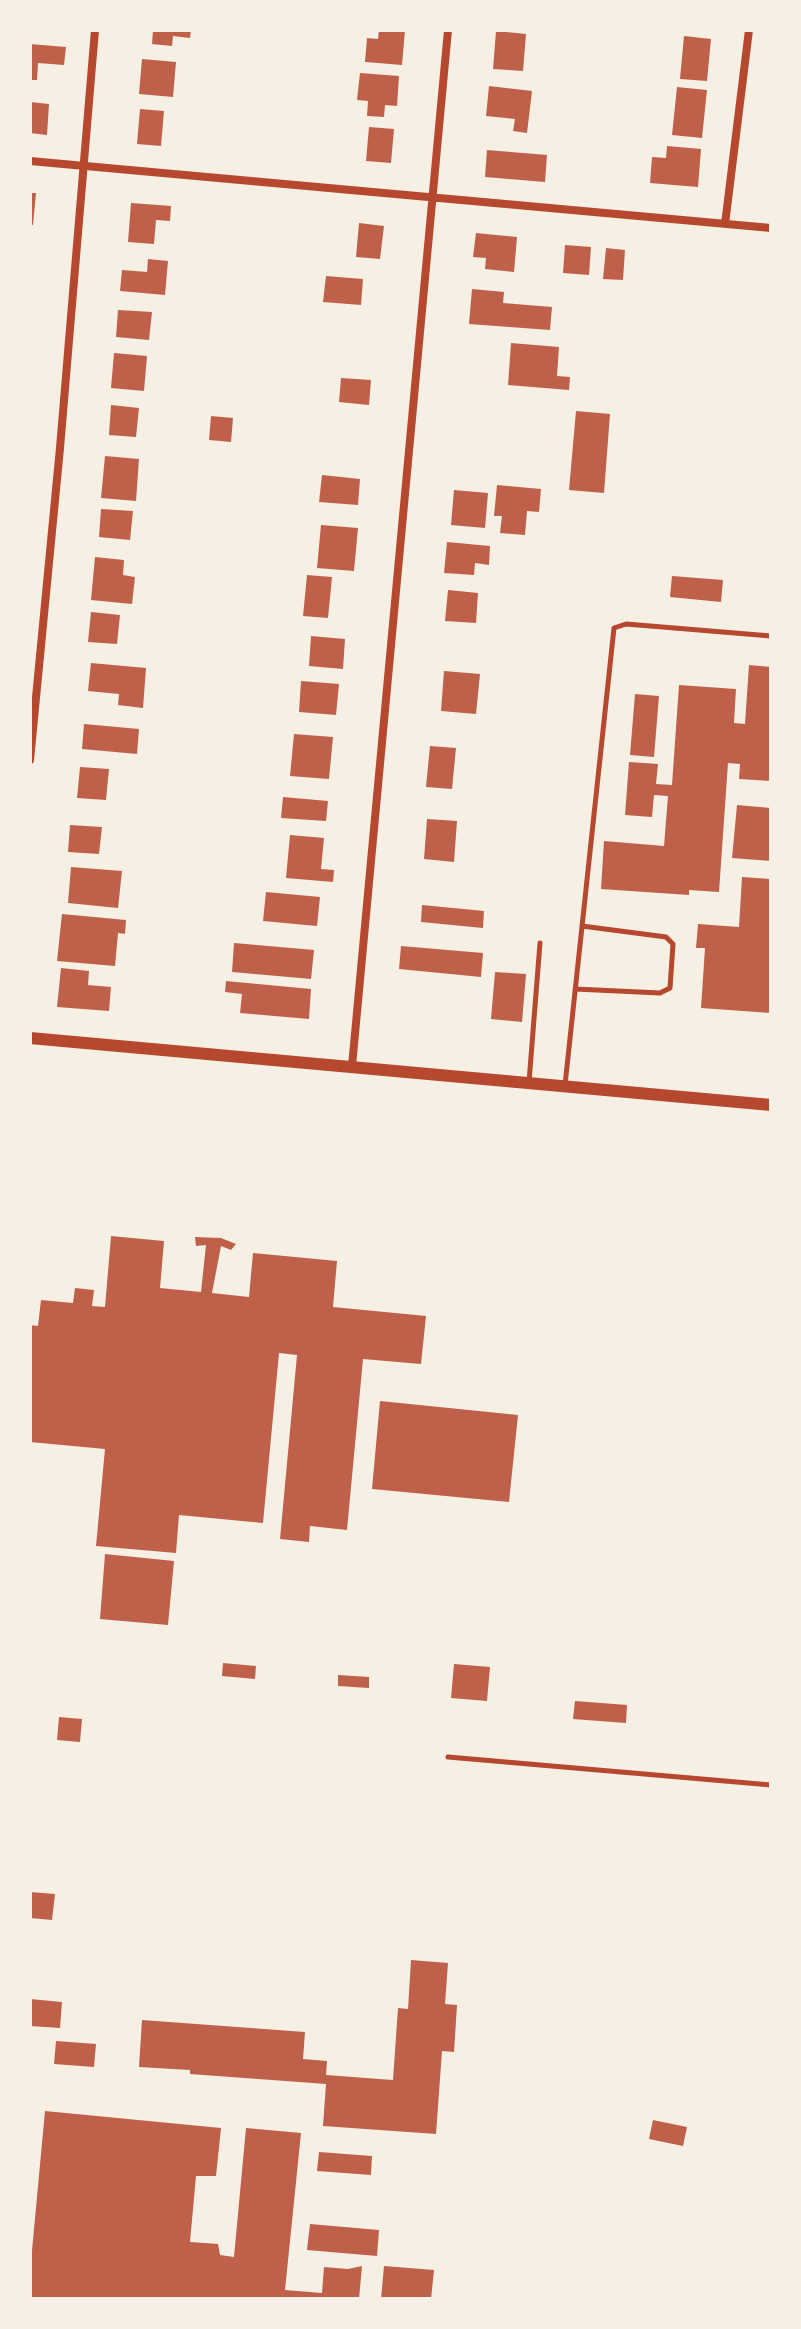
<!DOCTYPE html>
<html>
<head>
<meta charset="utf-8">
<style>
  body { margin:0 }
  #map { position:relative; width:801px; height:2329px; overflow:hidden; background:#f6efe4; font-family:"Work Sans",sans-serif }
  canvas { display:block }
  .frame { position:absolute; inset:0; border:32px solid #f6efe4; pointer-events:none }
</style>
</head>
<body>
<div id="map">
<canvas width="801" height="2329"></canvas>
<div class="frame"></div>
</div>
<script>
const c = document.querySelector('canvas').getContext('2d');
c.lineJoin = 'round';
function fill(path, color) {
  c.fillStyle = color;
  c.fill(path, 'evenodd');
}
function strokePath(path, color, width, dash) {
  c.strokeStyle = color;
  c.lineWidth = width;
  c.lineCap = dash ? 'butt' : 'round';
  c.setLineDash(dash || []);
  c.stroke(path);
}
fill(new Path2D(`
  M153,30h38l-1,8 -17,-2 -1,10 -20,-2z
  M379,30h26l-3,35 -37,-3 2,-24 11,1z
  M496,31l30,3 -3,37 -30,-2z
  M684,36l27,3 -4,42 -27,-2z
  M30,44l36,3 -2,18 -26,-2 -1,17h-7z
  M142,59l34,3 -3,35 -34,-3z
  M360,73l39,3 -2,30 -12,-1 -1,12 -17,-1 1,-15 -11,-1z
  M489,86l43,5 -5,42 -14,-2 2,-12 -29,-3z
  M677,87l30,3 -5,48 -30,-3z
  M30,102l19,2 -2,31 -17,-2z
  M140,109l24,2 -3,35 -24,-2z
  M369,127l25,2 -3,34 -25,-2z
  M667,146l34,3 -3,38 -48,-4 2,-26 14,1z
  M487,150l60,5 -2,27 -60,-5z
  M30,193h6l-3,32 -3,-1z
  M131,203l40,3 -1,15 -14,-1 -2,24 -26,-2z
  M359,223l25,3 -4,33 -24,-2z
  M476,233l41,4 -3,35 -29,-3 1,-11 -13,-1z
  M565,245l26,2 -2,28 -26,-2z
  M606,248l19,2 -2,30 -20,-1z
  M148,259l20,2 -3,34 -45,-4 2,-21 25,2z
  M326,276l37,3 -2,26 -38,-3z
  M472,289l32,3 -1,11 49,4 -2,23 -81,-6z
  M118,310l34,2 -3,28 -33,-3z
  M511,343l48,4 -2,29 13,1 -1,13 -61,-5z
  M114,353l33,3 -3,35 -33,-3z
  M341,378l30,2 -2,25 -30,-3z
  M111,405l28,3 -3,29 -27,-2z
  M576,411l34,3 -6,79 -35,-3z
  M211,416l22,2 -2,24 -22,-2z
  M105,456l34,3 -3,42 -35,-3z
  M322,475l38,4 -2,26 -39,-3z
  M497,485l44,4 -2,23 -12,-1 -2,24 -25,-2 2,-17h-8z
  M454,490l34,3 -3,35 -34,-3z
  M101,509l32,2 -3,29 -31,-3z
  M321,525l37,3 -4,43 -37,-3z
  M447,542l43,4 -1,19 -14,-2 -1,12 -30,-2z
  M95,557l29,3 -1,15 12,2 -3,27 -41,-4z
  M307,575l25,2 -4,41 -25,-2z
  M672,576l51,4 -2,22 -51,-5z
  M448,590l30,3 -2,30 -31,-2z
  M91,612l29,3 -3,29 -29,-2z
  M311,636l34,3 -2,30 -34,-3z
  M91,663l55,5 -3,40 -25,-3 1,-11 -31,-3z
  M749,665l22,2v114l-32,-2 1,-15 -12,-1 -9,129 -30,-2v5l-88,-6 3,-48 60,5 4,-50 -14,-1 -2,22 -27,-2 4,-53 29,2 -2,20 16,1 7,-100 57,4 -2,34 11,1z
  M444,671l36,3 -4,40 -35,-3z
  M301,681l38,3 -3,31 -37,-3z
  M635,694l24,2 -5,61 -24,-2z
  M84,724l55,5 -2,25 -55,-5z
  M294,734l39,3 -4,42 -39,-3z
  M430,746l26,2 -4,41 -26,-2z
  M80,767l29,2 -3,31 -29,-2z
  M283,797l45,4 -2,20 -45,-3z
  M737,805l34,3v53l-39,-3z
  M427,819l30,2 -3,41 -30,-3z
  M70,825l32,2 -3,27 -31,-2z
  M290,835l34,3 -3,31 13,1 -1,12 -47,-4z
  M71,867l51,4 -4,37 -50,-5z
  M742,877l29,2v134l-70,-5 4,-60h-9l2,-24 41,3z
  M266,892l54,5 -3,29 -54,-5z
  M422,905l62,6 -1,17 -62,-6z
  M62,914l64,6 -1,14 -7,-1 -3,33 -58,-5z
  M234,943l80,7 -3,29 -79,-7z
  M401,946l82,7 -2,24 -82,-8z
  M61,968l28,3 -1,14 23,2 -2,24 -52,-4z
  M495,972l31,2 -4,48 -31,-3z
  M226,981l85,8 -2,30 -69,-6 2,-19 -17,-2z
  M111,1236l53,5 -4,47 41,4 5,-47 -10,1 -1,-9 26,1 15,6 -5,6 -10,-4 -9,47 37,4 4,-44 84,8 -4,46 93,9 -5,48 -58,-5 -16,171 -37,-4 -1,16 -29,-3 17,-184 -18,-2 -16,170 -84,-8 -3,38 -80,-7 9,-97 -75,-7v-117l8,1 3,-26 32,3 2,-15 19,2 -2,16 13,1z
  M380,1401l138,14 -9,87 -137,-13z
  M105,1554l69,7 -6,64 -68,-6z
  M223,1663l33,3 -1,13 -33,-3z
  M454,1664l36,3 -3,34 -36,-3z
  M338,1675l31,2v11l-31,-2z
  M575,1701l52,4 -1,18 -53,-4z
  M59,1717l23,2 -2,23 -23,-2z
  M30,1892l25,2 -3,26 -22,-2z
  M411,1960l37,3 -3,41 12,1 -3,47 -12,-1 -6,83 -113,-8 3,-42 -136,-10v-4l-51,-3 3,-47 163,12 -2,27 24,2 -1,14 67,5 5,-72 10,1z
  M30,1999l32,3 -2,26 -30,-2z
  M56,2041l40,3 -2,23 -40,-3z
  M45,2111l176,17 -5,48h-20l-6,66 28,2 2,11 14,2 12,-129 55,5 -16,157 37,3 2,-26 24,2 14,-3 -3,33h-329v-27z
  M653,2120l34,7 -4,19 -34,-7z
  M319,2152l53,4 -1,19 -54,-4z
  M310,2224l69,6 -2,26 -70,-6z
  M384,2266l50,4 -3,29h-50z`), '#bf614a');
strokePath(new Path2D(`
  M575,989l85,4 10,-5 3,-44 -7,-7 -84,-11
  M529,1082l11,-139
  M565,1085l49,-457 12,-4 145,12
  M448,1757l323,28`), '#b5482f', 5);
strokePath(new Path2D(`
  M30,161l741,67
  M725,224l24,-194
  M30,760l30,-312 35,-418
  M352,1066l96,-1036`), '#b5482f', 8);
strokePath(new Path2D(`
  M30,1038l741,67`), '#b5482f', 12);
</script>
</body>
</html>
